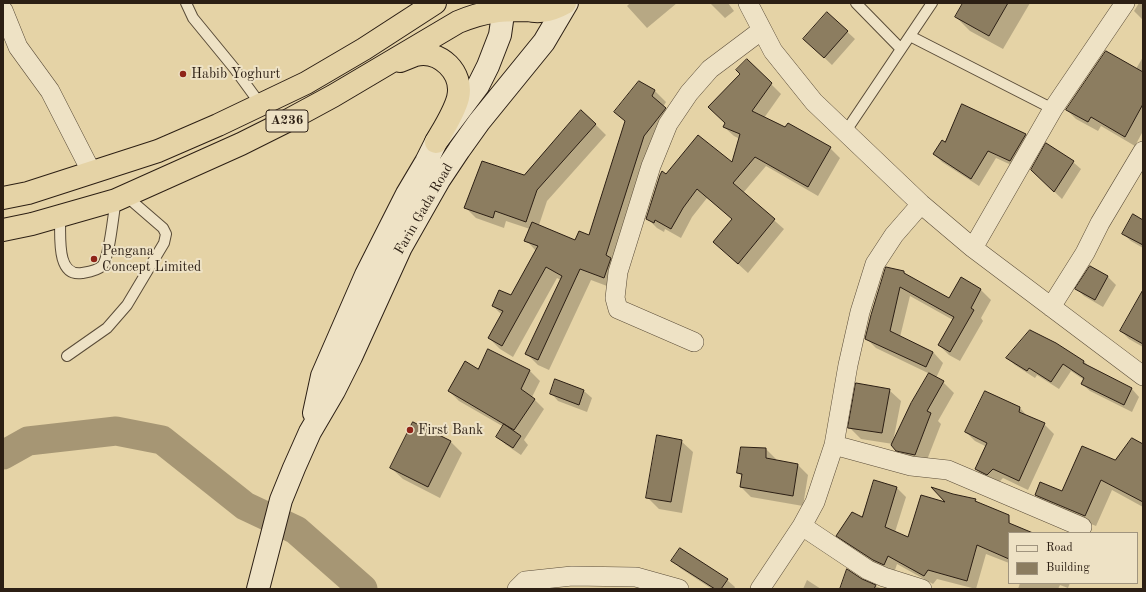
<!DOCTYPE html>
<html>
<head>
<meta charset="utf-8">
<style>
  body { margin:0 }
  #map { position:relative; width:1146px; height:592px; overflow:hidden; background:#e5d3a6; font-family:"Old Standard TT",serif }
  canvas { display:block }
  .frame { position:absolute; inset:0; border:4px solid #2c1f14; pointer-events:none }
  .legend { position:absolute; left:1008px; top:532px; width:130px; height:52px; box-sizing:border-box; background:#eee2c5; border:1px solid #a0947e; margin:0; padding:5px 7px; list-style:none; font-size:12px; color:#2c1f14 }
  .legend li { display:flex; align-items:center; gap:8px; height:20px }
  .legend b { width:20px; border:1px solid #a0947e }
</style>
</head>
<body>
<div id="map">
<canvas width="1146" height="592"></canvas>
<div class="frame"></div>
<ul class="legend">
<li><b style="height:5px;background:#eee2c5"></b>Road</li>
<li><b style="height:11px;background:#8c7d60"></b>Building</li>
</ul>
</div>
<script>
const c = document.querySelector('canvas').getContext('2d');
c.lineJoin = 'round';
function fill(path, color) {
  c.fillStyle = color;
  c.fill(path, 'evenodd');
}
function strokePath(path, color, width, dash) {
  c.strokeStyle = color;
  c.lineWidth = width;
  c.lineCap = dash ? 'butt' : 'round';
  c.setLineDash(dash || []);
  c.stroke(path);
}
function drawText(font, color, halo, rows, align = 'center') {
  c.font = font + ' "Old Standard TT",serif';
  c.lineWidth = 4;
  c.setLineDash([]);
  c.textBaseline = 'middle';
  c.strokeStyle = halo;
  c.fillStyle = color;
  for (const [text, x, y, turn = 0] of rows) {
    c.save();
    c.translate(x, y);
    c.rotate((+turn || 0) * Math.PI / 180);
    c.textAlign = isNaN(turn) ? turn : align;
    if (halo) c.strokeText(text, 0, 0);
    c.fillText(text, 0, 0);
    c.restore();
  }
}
fill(new Path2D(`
  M630,3h47l-30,25 -20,-22z
  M710,3h18l6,8 -9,7z
  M964,3h66l-27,46 -33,-18 -14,-14z
  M1139,3h4v17l-9,-9z
  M827,13l28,26 -23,26 -20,-19z
  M1143,57v74l-8,15 -34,-20 -3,5 -22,-12 -9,-9 69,-41z
  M747,60l34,34 -17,24 66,30 10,10 -22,38 -52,-30 -23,27 41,36 -36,44 -34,-31 19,-23 -26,-21 -15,19 -11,21 -16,-9 -1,3 -7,-4 -10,-10 19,-43 66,-11 8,-25 -6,-3 -10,-9z
  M639,82l16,9 11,11 -3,5 13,13 -61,169 -24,-9 -42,90 -11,-5 -11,-11 34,-74 -4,-2 -44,79 -13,-8 -11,-11 13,-23 -9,-9 19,-10 24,-45 -10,-11 4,-11 -24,-8 -2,7 -28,-10 -10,-10 58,-31 71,-53 11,11 -59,66 -8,24 37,16 14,-5 36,-114 -11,-10z
  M1025,134l8,8 -15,26 -22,-10 -17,28 -37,-24 -8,-8 11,-10z
  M1073,162l8,7 -19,30 -22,-21z
  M1143,221v27l-12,-7 -8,-7z
  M1090,267l18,10 8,8 -13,22 -19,-11 -7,-7z
  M904,272l3,4 42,23 12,-20 20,11 10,10 -10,18 2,3 -23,40 -11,-6 -10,-10 14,-25 -43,-24 -10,41 33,15 10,11 -7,15 7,4 11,11 -16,28 3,3 -16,41 -17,-4 -15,-17 -32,-5 -12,-12 40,-37 12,11 -8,41 37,-68 -54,-26 -10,-10z
  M1143,306v41l-14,-8 -8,-8z
  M488,350l42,21 10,10 -8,16 12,12 -20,31 4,5 -7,10 -16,-11 -7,-8 6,-9 -45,-26 -10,-10 29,-21z
  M1007,358l77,3 6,7 42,21 7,8 -7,15 -42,-21 -8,-7 2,-4 -13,-9 -12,18 -22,-14 -2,3 -20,-13z
  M556,380l28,11 8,7 -5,14 -29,-11 -7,-8z
  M1020,408l8,9 16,7 10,10 -26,56 -25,-12 -6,6 -12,-6 -9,-9 11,-22 -12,-6 -9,-9z
  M450,441l12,12 -22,45 -37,-19 -12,-11z
  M681,441l12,11 -11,61 -23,-4 -12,-12z
  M1143,445v62l-31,-17 -16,36 -49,-20 -11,-11 27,-3z
  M766,449l10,10v2l22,4 10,10 -5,31 -52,-9 -10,-10 2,-10 -5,-4z
  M874,481l23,7 9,9 -11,35 14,6 39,-34 4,-9 23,5 4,4 22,8 9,9 -1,3 20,9h-20v30l-23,-9 -10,35 -39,-10 -4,5 -36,-20 -3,9 -11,-4 -37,-25 -9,-9 26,-17z
  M673,560l54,20 8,7 -1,2h-22l-32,-21z
  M807,580l14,9h-18z
  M863,581l20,8h-42z
  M1020,583h50l-2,5 -8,-3 -2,4h-40z`), '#0003');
strokePath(new Path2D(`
  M3,455l25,-14 88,-10 46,9 83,66 51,24 67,59`), '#a69674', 29);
const building = new Path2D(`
  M963,3h45l-19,33 -34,-19z
  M827,12l21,19 -24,27 -21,-19z
  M1106,51l37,21v32l-18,33 -34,-20 -3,5 -22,-12z
  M747,59l25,24 -20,28 33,16 3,-4 43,24 -23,40 -53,-30 -22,26 42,36 -37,45 -25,-22 19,-23 -35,-30 -14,19 -12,21 -16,-9 -1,3 -8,-4 14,-44 2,-4 4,3 32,-39 34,27 8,-28 -17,-7 2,-4 -17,-16 32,-33 -4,-4z
  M639,81l16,9 -3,6 14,12 -22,28 -38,119 5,3 -7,20 -24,-9 -42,91 -13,-6 37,-78 -16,-9 -44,79 -14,-8 15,-27 -11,-5 7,-16 12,5 27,-49 -14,-5 8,-19 43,18 4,-9 10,4 36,-114 -11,-9z
  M962,104l64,30 -16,27 -22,-10 -17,28 -38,-25 9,-14 3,2z
  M581,110l15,14 -59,66 -11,32 -31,-11 -2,7 -29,-10 18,-47 42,14z
  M1046,143l28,18 -20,31 -23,-22z
  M1133,214l10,6v25l-21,-11z
  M1090,266l18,10 -13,24 -20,-11z
  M886,267l18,4v2l45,25 12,-21 20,12 -10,19 3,2 -24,42 -12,-7 16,-28 -54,-30 -10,44 43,21 -7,15 -61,-28 6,-24z
  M1143,290v54l-23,-13z
  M1030,330l26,13 28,18 -1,2 49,25 -8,17 -43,-21 3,-6 -21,-14 -12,18 -22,-14 -2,3 -21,-13z
  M488,349l42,21 -9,19 14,10 -21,31 -66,-39 17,-30 13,8z
  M929,373l15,8 -17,30 4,2 -16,42 -19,-4 -5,-6 20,-42z
  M555,379l29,11 -5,15 -29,-11z
  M856,383l34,6 -8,44 -34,-5z
  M985,391l35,16 -1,5 26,11 -26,58 -26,-12 -6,6 -12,-6 12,-26 -22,-11z
  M413,422l38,19 -23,46 -38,-19z
  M504,424l17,12 -8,12 -17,-11z
  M657,435l25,5 -11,62 -25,-4z
  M1132,438l11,6v58l-42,-22 -16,36 -50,-21 5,-13 22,9 20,-45 33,14z
  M741,447l25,1v10l32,6 -5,32 -53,-9 2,-13 -5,-1z
  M874,480l23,7 -12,40 23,10 13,-42 24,7 -14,-15 22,7 23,5 -1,2 34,14v8l24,10h-24v26l-32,-14 -10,36 -39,-11 -4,6 -36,-20 -4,9 -11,-5 -37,-24 16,-24 10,5z
  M680,548l48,31 -7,10h-6l-44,-28z
  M847,569l15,10 14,6 -2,4h-34z`);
fill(building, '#8c7d60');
strokePath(building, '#2c1f14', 1);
const lane = new Path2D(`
  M186,3l7,15 41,50 27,37
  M856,3l45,46
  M910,36l143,73
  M846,131l86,-128
  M60,216c1,17 -5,61 22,57 6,-1 15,-2 20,-7 8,-9 11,-52 14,-66
  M67,356l40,-28 20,-23 37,-62 2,-9 -3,-6 -37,-32`);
const street = new Path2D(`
  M748,3l25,48 41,51 107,102 52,44 170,128
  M3,10l15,37 32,44 42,82
  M973,248l80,-139 72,-106
  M1051,307l34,-54 15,-30 43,-72
  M694,342l-76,-33 -3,-11 3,-26 33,-106 17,-42 21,-31 21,-24 52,-39
  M834,445l77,21 37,4 134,57
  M802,526l66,44 16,7 38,12
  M517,589l8,-8 47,-5 64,1 43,12
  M760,589l42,-63 13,-24 19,-57 14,-80 12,-53 15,-48 19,-29 27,-31`);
const secondary = new Path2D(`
  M314,413l8,-37 44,-101 41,-81 19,-32 10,-20 42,-56 10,-20 12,-31 2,-14v-18
  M258,589l23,-89 13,-32 16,-36 24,-41 17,-34 50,-110 38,-67 20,-30 20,-28 65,-80 23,-39`);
const highway = new Path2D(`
  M519,6c15,9 32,5 46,-3
  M400,61c5,-2 10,-4 15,-6 25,-6 49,18 43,43 -4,15 -14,30 -22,44
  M3,198l25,-5 130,-42 60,-26 88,-42 58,-34 71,-46
  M3,230l29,-6 84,-24 125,-56 44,-22 48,-26 125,-74c29,-12 44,-12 75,-12`);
strokePath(lane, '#5a4c38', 12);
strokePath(street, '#5a4c38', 20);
strokePath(secondary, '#2c1f14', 24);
strokePath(highway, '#2c1f14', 24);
strokePath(lane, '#eee2c5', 10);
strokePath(street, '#eee2c5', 19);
strokePath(secondary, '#eee2c5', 22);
strokePath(highway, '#e5d3a6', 22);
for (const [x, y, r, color] of [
  [183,74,4,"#8f2418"],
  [94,259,4,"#8f2418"],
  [410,430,4,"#8f2418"]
]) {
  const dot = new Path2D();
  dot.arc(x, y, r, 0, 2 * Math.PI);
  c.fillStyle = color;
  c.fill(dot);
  strokePath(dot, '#eee2c5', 1.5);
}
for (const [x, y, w] of [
  [287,121,42]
]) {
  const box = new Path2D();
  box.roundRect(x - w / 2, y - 11, w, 22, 3);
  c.fillStyle = '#eee2c5';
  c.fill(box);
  strokePath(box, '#2c1f14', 1);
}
drawText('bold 13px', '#2c1f14', null, [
  ["A236",287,121]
]);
drawText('14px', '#2c1f14', '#eee2c5', [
  ["Habib Yoghurt",191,74],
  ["Pengana",102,251],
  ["Concept Limited",102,267],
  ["First Bank",418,430]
], 'left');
drawText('14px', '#2c1f14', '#eee2c5', [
  ["Farin Gada Road",424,209,-60]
]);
</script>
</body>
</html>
